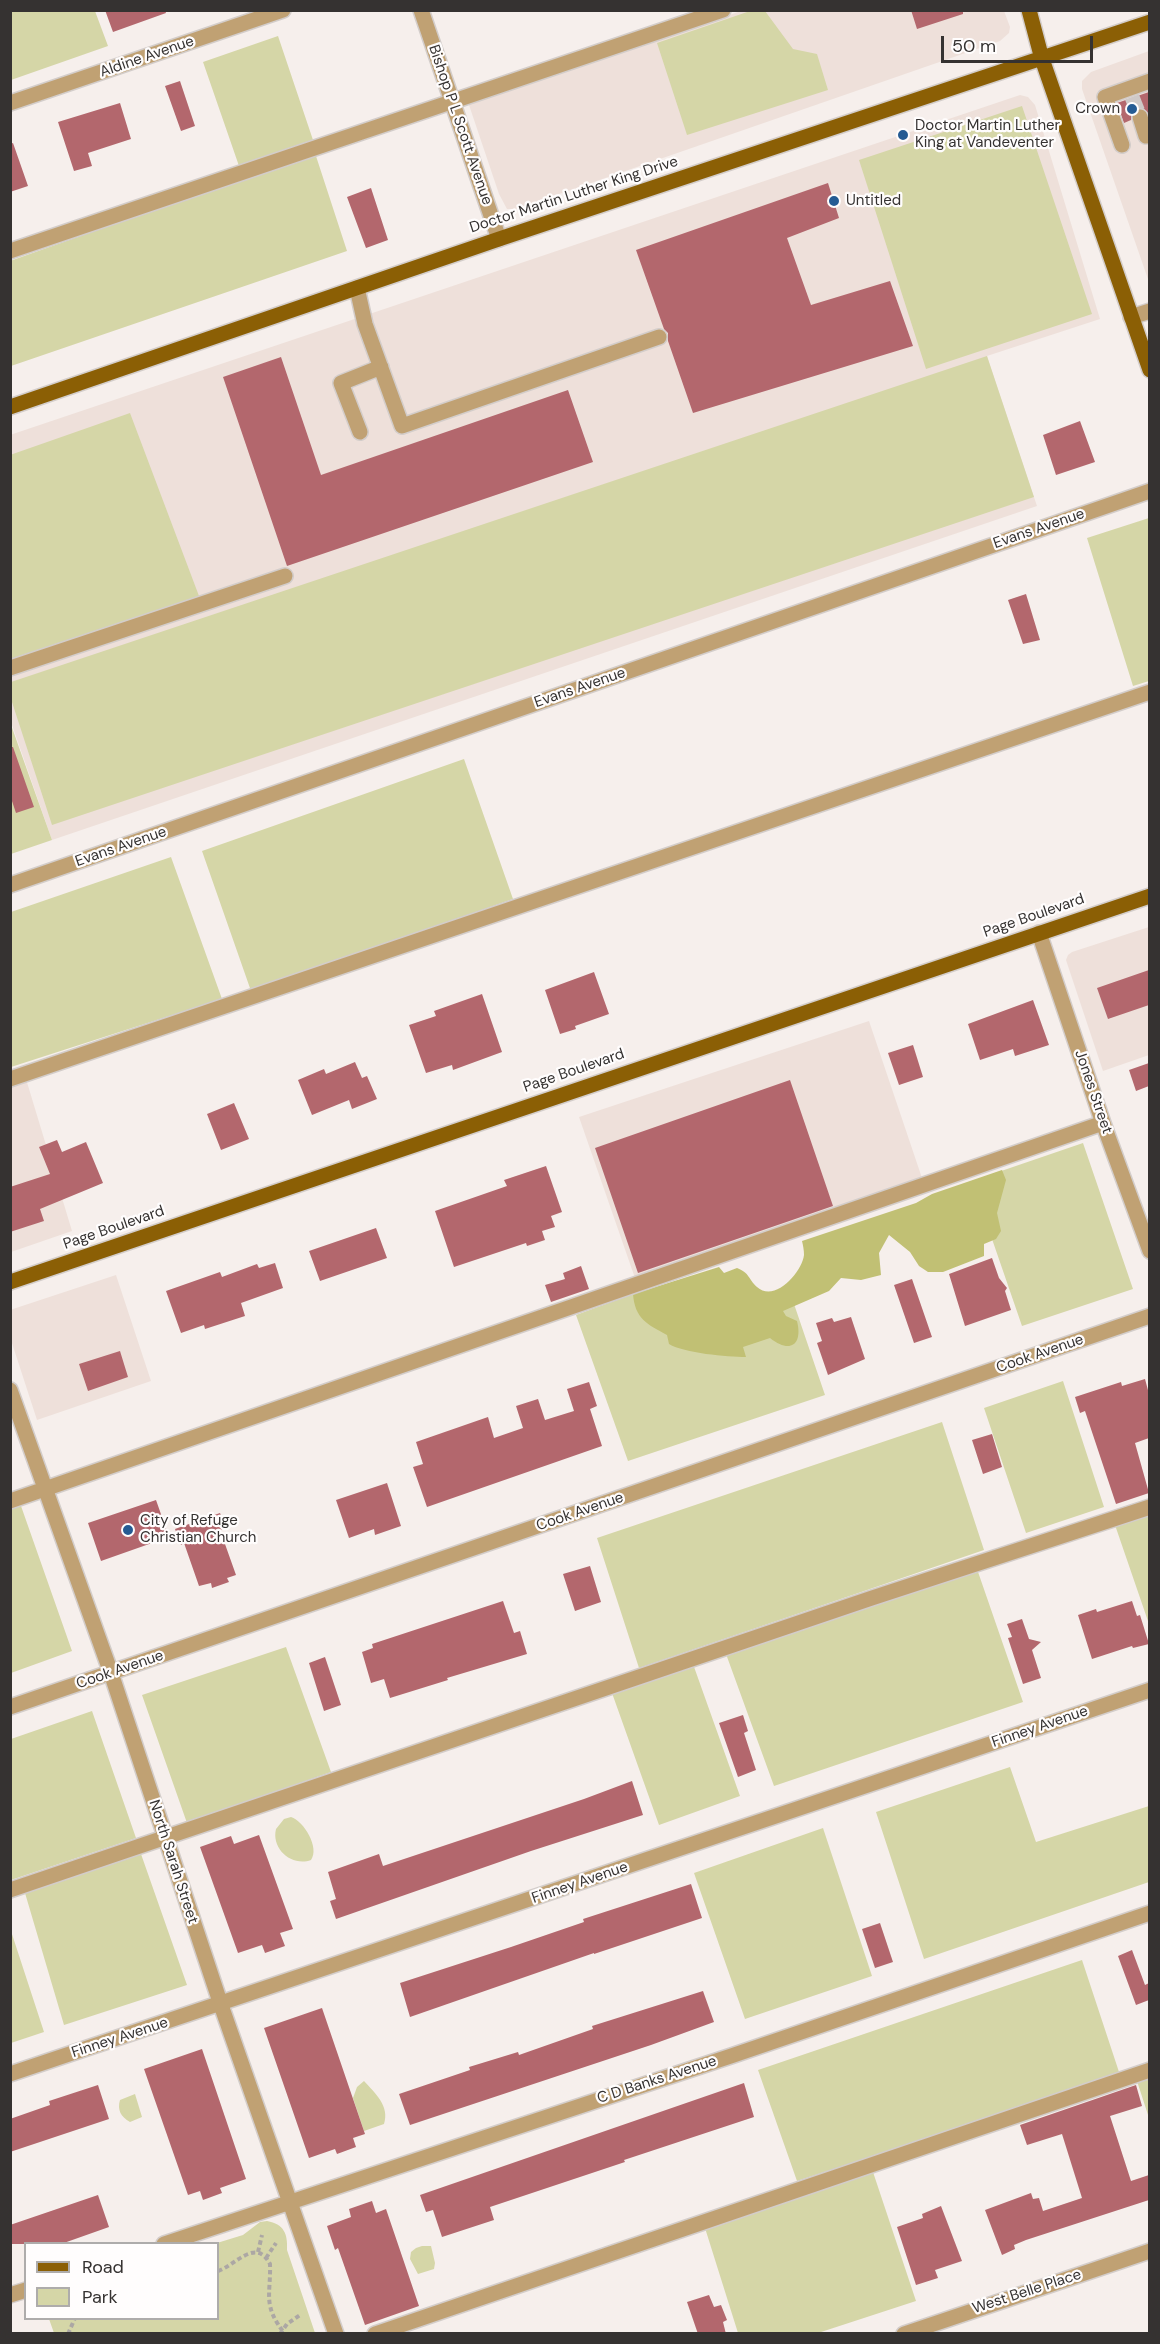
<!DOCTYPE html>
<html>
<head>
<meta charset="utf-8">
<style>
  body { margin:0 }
  #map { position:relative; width:1160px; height:2344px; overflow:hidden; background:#f6efec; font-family:"DM Sans",sans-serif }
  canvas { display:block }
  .frame { position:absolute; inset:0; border:12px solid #353231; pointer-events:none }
  .legend { position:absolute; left:24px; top:2242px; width:195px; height:78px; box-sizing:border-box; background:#fffdfd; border:2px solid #aeacab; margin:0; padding:8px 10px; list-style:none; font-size:18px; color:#353231 }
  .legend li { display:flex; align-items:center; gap:12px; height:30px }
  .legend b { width:30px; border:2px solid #aeacab }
  .scale { position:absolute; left:941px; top:36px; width:152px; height:27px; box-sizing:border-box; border:3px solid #353231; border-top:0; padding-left:8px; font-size:18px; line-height:21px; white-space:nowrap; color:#353231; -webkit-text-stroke:4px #fffdfd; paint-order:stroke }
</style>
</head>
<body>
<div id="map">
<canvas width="1160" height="2344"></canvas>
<div class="frame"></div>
<ul class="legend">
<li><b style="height:8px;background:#8b5f05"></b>Road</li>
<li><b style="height:16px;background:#d5d6a7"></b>Park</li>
</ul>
<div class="scale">50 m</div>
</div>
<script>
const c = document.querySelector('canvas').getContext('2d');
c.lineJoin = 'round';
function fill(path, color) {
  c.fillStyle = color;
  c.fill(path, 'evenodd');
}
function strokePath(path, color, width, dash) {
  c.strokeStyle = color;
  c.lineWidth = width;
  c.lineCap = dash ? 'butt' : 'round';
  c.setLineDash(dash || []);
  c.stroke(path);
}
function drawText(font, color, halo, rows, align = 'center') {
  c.font = font + ' "DM Sans",sans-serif';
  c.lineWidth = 4.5;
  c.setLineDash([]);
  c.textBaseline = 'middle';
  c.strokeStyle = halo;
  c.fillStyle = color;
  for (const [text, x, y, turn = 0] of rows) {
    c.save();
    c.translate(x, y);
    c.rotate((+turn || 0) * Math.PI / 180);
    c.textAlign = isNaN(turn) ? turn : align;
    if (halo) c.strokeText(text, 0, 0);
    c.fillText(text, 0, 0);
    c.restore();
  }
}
fill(new Path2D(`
  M741,11h263l6,16 -1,6 -9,8 -484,168h-9l-8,-15 -31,-92z
  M1149,51v231l-67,-193v-8l9,-9z
  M1020,95l8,2 7,8 65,214 -113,37 50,150 -985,334 -41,-118 -1,-287z
  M1149,927v128l-46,16 -37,-111 2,-5 4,-3z
  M869,1021l54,160 -287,100 -57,-164z
  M26,1079l46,152 -61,21 -1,-168z
  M116,1275l35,106 -114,39 -26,-80 -1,-30z`), '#eee0da');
fill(new Path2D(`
  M10,11h85l13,35 -97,34z
  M750,11h15l28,38 24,5 11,36 -141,45 -30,-92z
  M278,36l35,104 -74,26 -36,-104z
  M1022,106l70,208 -166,55 -67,-209z
  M315,153l32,98 -336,115 -1,-105z
  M987,356l47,141 -982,328 -41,-126v-17z
  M130,413l69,183 -188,66 -1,-207z
  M1149,518v163l-16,5 -46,-148z
  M10,722l42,118 -41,14h-1z
  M464,759l49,140 -262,92 -49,-140z
  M171,857l51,142 -211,68v-155z
  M1083,1143l50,146 -111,37 -50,-145z
  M633,1294l161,10 31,91 -197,66 -52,-146z
  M1063,1381l41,126 -78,26 -42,-125z
  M942,1422l42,128 -345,118 -42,-130z
  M21,1506l51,145 -61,22v-164z
  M1149,1514v110l-34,-99z
  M977,1569l46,133 -249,84 -48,-132z
  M286,1647l45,125 -144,51 -45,-128z
  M693,1664l47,132 -81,29 -47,-132z
  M92,1711l44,127 -125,42v-141z
  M1010,1767l26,75 113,-36v76l-225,77 -48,-147z
  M291,1817c13,4 29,31 20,43 -19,7 -40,-11 -35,-31l8,-10z
  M823,1828l49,148 -127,43 -51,-146z
  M141,1854l46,131 -123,40 -39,-132z
  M10,1928l34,104 -33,11h-1z
  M1082,1960l38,115 -323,106 -39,-111z
  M1149,2073v45l-13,-40z
  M364,2081c11,12 26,25 20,43l-20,7 -11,-33 4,-11z
  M135,2094l7,23 -12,5c-9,-5 -13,-12 -10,-22z
  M872,2169l44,132 -98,32h-80l-33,-105z
  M267,2221c17,3 21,13 20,29l28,83h-261l-5,-14 169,-1 -1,-75 26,-8 17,-13z
  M422,2246h9l4,17 -1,6 -16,5 -8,-15 1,-7 5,-4z`), '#d5d6a7');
fill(new Path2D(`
  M1002,1170l4,10 -9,33 4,18 -5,8 -12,5v12l-41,16h-15l-9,-6 -9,-14 -21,-17 -10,18 2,22 -20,5 -20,-2 -12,13 -46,20 3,5 11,5c6,24 -7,33 -27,17l-27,9 3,10c-19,0 -62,-4 -77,-13l-2,-9c-20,-11 -32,-16 -34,-41l86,-27 5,6 13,-5c13,5 11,11 20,19 18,16 45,-15 47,-32 0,-5 -1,-10 -2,-14l114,-38 16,-9z`), '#c1c074');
fill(new Path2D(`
  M105,10h60l1,3 -53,19z
  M911,10h52v4l-46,15z
  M180,81l15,45 -14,5 -16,-45z
  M1149,92v22l-6,-6h-6l-6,6v6l-7,3 -7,-20z
  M120,103l11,36 -43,14 4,13 -18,5 -16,-49z
  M13,143l15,43 -18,6v-48z
  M828,183l11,35 -52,20 24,67 79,-24 23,65 -220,67 -25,-72v-8l-4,-4 -28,-79z
  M371,188l17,52 -22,8 -19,-51z
  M281,357l40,118 247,-85 25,72 -306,104 -64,-189z
  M1080,421l15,41 -39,13 -13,-40z
  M1026,594l14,46 -17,4 -15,-44z
  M10,747h3l21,60 -18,6 -6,-18z
  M1149,970v35l-41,14 -11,-31z
  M594,972l15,42 -34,12 1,3 -16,5 -15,-44z
  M482,994l20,58 -49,18 -1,-5 -26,8 -17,-48 27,-9 -2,-5z
  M1033,1000l16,45 -34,11 -2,-7 -33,11 -12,-36z
  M913,1045l10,32 -24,8 -11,-32z
  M355,1062l7,16 5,-2 10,23 -25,10 -3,-9 -37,15 -14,-35 26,-11 2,5z
  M1149,1063v23l-13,5 -7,-21z
  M790,1080l43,126 -195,67 -43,-125z
  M234,1103l15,36 -28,11 -14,-36z
  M57,1140l5,12 24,-10 17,41 -63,26 4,12 -34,11v-45l40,-13 -11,-27z
  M546,1166l16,46 -11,4 4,11 -13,4 3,9 -18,6 -1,-3 -72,24 -19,-56 72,-25 -3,-6z
  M376,1228l11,30 -67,23 -11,-30z
  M992,1258l7,20 8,10 -2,3 6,19 -46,16 -16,-52z
  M275,1263l8,25 -42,15 4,13 -40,13 -1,-4 -23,8 -15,-42 54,-19 2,5 35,-13 2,4z
  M581,1266l8,23 -38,13 -6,-17 20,-6 -2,-6z
  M912,1279l20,58 -18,6 -20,-58z
  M851,1317l14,42 -37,16 -11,-32 5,-2 -6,-18 16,-5 2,4z
  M120,1351l8,26 -40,14 -9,-27z
  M1145,1379l4,15v44l-14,5 14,50 -33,11 -31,-93 -5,2 -5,-16 46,-15 1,4z
  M589,1382l8,24 -7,3 12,37 -175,61 -14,-40 10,-3 -7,-22 72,-25 6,21 29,-10 -7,-22 22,-7 7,21 29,-9 -7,-22z
  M992,1434l10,33 -19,7 -11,-34z
  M387,1483l14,43 -26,9 -1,-6 -25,9 -13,-38z
  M156,1500l13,37 -68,24 -13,-38z
  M220,1513l6,15 -6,2 16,45 -9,3 2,4 -17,6 -1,-5 -12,3 -15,-43 -3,2 -6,-16z
  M590,1566l11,36 -26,9 -12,-37z
  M503,1601l11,32 6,-2 7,23 -80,24 1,2 -58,18 -6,-19 -13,4 -9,-31 11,-4 -1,-4z
  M1132,1601l5,15 3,-1 9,29 -16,4 -1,-2 -40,13 -14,-44 18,-6 1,3z
  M1022,1619l7,20 12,3 -9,8 9,28 -18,6 -15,-46 4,-1 -5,-13z
  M325,1657l16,48 -17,6 -15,-48z
  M743,1715l5,16 -4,2 12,37 -18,7 -19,-54z
  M632,1781l11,34 -112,36 -195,68 -6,-18 6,-2 -8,-27 51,-18 4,12 201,-67z
  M259,1835l34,94 -13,4 5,13 -20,7 -3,-8 -24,8 -38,-106 31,-11 3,8z
  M691,1884l11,34 -108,36v-1l-184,64 -10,-34 111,-36 73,-25 -1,-3z
  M880,1923l13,39 -18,6 -13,-39z
  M1132,1950l13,35 4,-2v17l-13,5 -18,-49z
  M703,1991l11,31 -63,23 -241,80 -11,-31 71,-24 -1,-3 49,-15 1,3 74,-26 -1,-3z
  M322,2008l43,126 -12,4 3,9 -19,7 -2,-5 -26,9 -45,-130z
  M202,2049l44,130 -26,9 2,5 -19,7 -3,-9 -12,4 -44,-126z
  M744,2083l10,34 -130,43 1,2 -135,45 4,13 -52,17 -9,-27 -7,2 -6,-17z
  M98,2085l11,34 -99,33v-33l40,-14 -1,-4z
  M1136,2085l6,21 -32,10 21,65 18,-6v25l-123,40 -12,5 1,4 -13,6 -17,-45 46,-17 2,6 6,-1 4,13 39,-13 -20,-64 -35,11 -7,-20z
  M98,2195l11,32 -48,17h-51v-19z
  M372,2201l4,12 10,-4 33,97 -54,19 -27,-77 -3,2 -8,-24 24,-9 -2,-8z
  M941,2206l21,55 -27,9 3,8 -22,7 -19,-58 26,-9 -1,-4z
  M709,2295l5,12 7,-2 6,15 -4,2 3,12h-28l-11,-32z`), '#b3676d');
strokePath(new Path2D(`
  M1132,97l8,20`), '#cfc9c7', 15, [15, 8]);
const minor = new Path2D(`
  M421,10l78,229
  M10,103l273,-93
  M1140,117l6,19
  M1122,145l-17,-48 45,-16
  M10,251l713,-241
  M357,288l8,36 37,102 257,-89
  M1131,317l19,-6
  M360,432l-19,-49 40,-16
  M10,668l275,-92
  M10,885l1140,-394
  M1039,933l64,190 47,128
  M10,1079l1140,-387
  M10,1390l101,283 110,332 115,329
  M10,1501l1093,-378
  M10,1707l1140,-391
  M10,1890l862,-292 278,-91
  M10,2074l1140,-384
  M164,2244l567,-188 419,-143
  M10,2295l16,-5
  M375,2334l775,-264
  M904,2334l246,-83`);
const major = new Path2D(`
  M1029,10l13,49 108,311
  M10,407l489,-168 651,-217
  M10,1282l1140,-386`);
strokePath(minor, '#d3cdca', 18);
strokePath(major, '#d3cdca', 18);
strokePath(new Path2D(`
  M258,2252l4,-17
  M266,2258l10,-15
  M218,2271c18,-6 38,-34 52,-7 1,31 -8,41 15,70
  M68,2334l7,-16
  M280,2334l7,-10 13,-9`), '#aca7a4', 4, [4.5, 3]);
strokePath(minor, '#c0a173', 15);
strokePath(major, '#8b5f05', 15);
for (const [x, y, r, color] of [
  [1132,109,6,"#255b93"],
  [903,135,6,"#255b93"],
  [834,201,6,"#255b93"],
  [128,1530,6,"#255b93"]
]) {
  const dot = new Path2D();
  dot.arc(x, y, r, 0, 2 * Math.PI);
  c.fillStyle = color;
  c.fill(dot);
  strokePath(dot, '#fffdfd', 2);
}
drawText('15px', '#353231', '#fffdfd', [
  ["Aldine Avenue",147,57,-19],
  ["Bishop P L Scott Avenue",460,125,71],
  ["Doctor Martin Luther King Drive",574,195,-18],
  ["Evans Avenue",1039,529,-19],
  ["Evans Avenue",580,688,-19],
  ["Evans Avenue",121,847,-19],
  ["Page Boulevard",1034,916,-19],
  ["Page Boulevard",574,1071,-19],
  ["Jones Street",1093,1092,71],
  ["Page Boulevard",114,1228,-19],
  ["Cook Avenue",1040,1354,-19],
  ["Cook Avenue",580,1512,-19],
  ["Cook Avenue",120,1670,-19],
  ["Finney Avenue",1040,1727,-19],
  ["North Sarah Street",173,1862,72],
  ["Finney Avenue",580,1883,-19],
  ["Finney Avenue",120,2038,-18],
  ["C D Banks Avenue",657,2080,-18],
  ["West Belle Place",1027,2292,-18]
]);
drawText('15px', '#353231', '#fffdfd', [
  ["Crown",1120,109,"right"],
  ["Doctor Martin Luther",915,126],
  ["King at Vandeventer",915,143],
  ["Untitled",846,201],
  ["City of Refuge",140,1521],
  ["Christian Church",140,1538]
], 'left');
</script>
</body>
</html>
